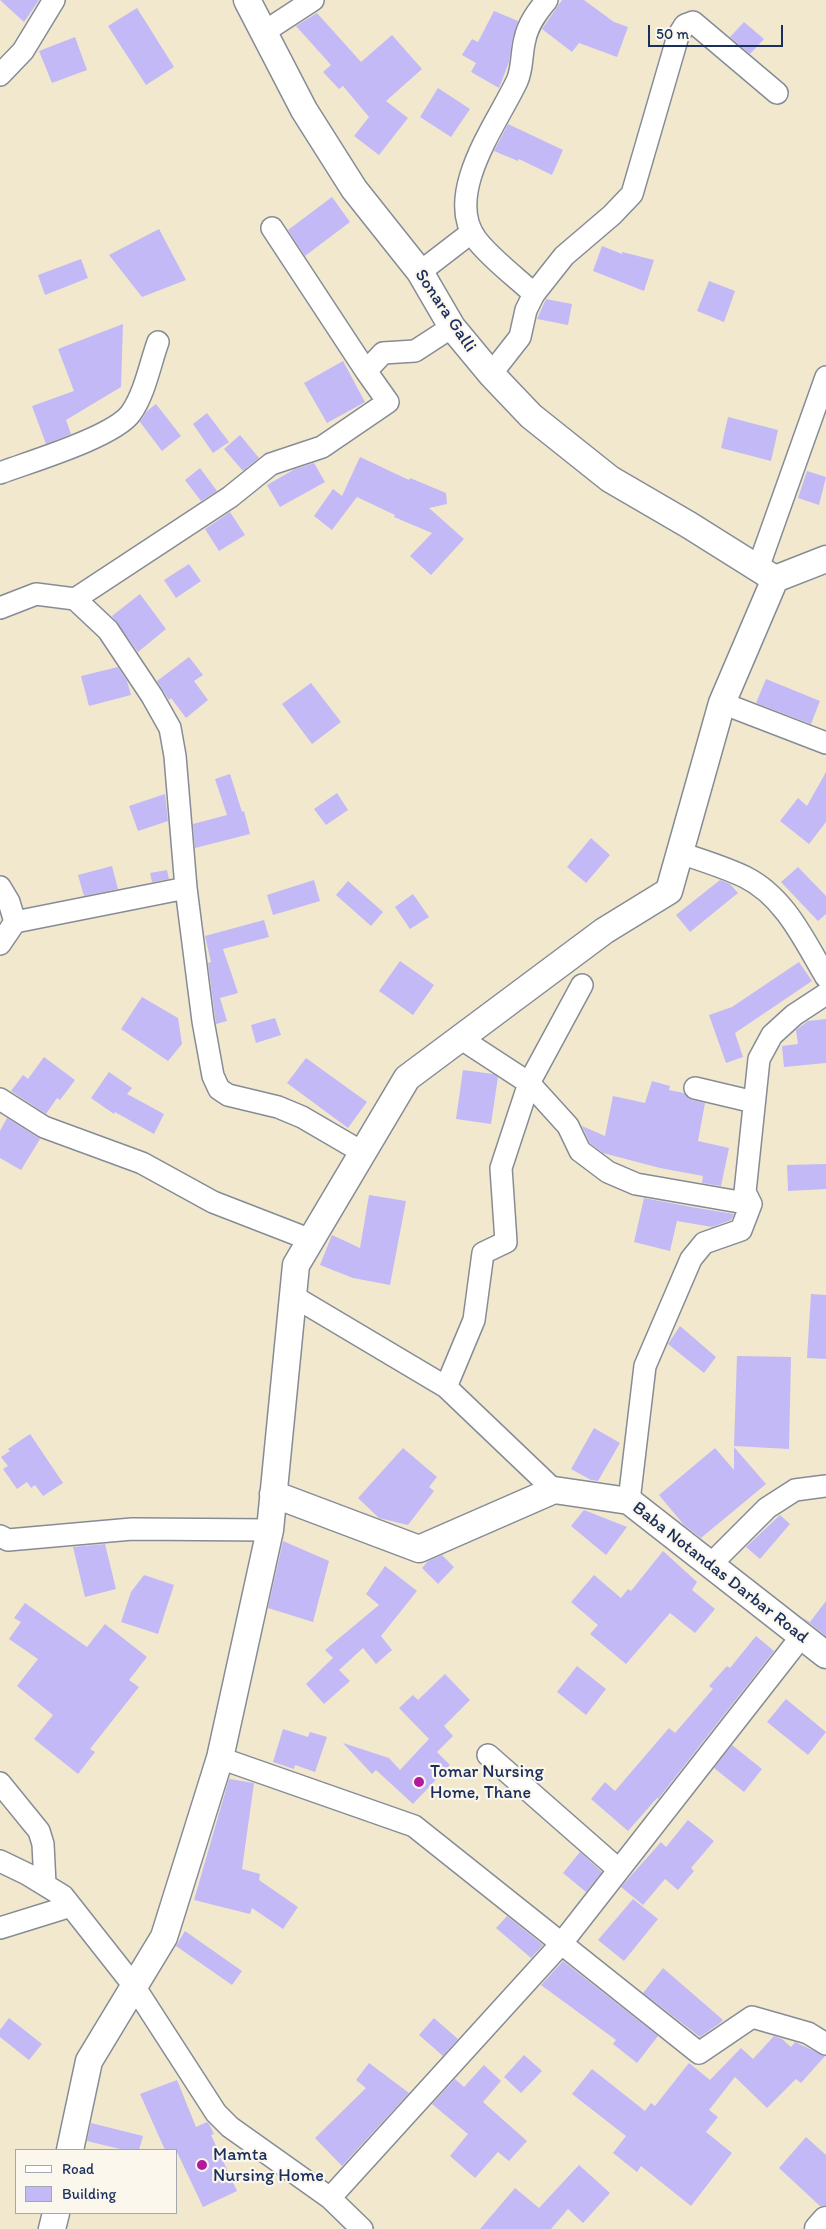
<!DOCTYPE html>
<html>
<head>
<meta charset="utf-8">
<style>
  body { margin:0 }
  #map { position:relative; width:826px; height:2229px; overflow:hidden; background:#f1e8ce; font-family:Itim,sans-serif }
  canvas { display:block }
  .legend { position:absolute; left:15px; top:2149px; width:162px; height:65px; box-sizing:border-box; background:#fbf7ec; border:1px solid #a1a7b3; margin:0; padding:6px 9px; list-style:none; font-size:15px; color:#1b2f5e }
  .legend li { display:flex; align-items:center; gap:10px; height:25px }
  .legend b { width:25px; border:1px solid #a1a7b3 }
  .scale { position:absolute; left:648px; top:25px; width:135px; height:22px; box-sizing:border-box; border:2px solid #1b2f5e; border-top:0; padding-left:6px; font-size:15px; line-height:18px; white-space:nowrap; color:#1b2f5e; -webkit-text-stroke:4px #fbf7ec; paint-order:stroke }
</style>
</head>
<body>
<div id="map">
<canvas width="826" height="2229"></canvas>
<ul class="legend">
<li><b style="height:6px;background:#fff"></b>Road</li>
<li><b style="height:14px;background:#c3b9f6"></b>Building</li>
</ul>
<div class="scale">50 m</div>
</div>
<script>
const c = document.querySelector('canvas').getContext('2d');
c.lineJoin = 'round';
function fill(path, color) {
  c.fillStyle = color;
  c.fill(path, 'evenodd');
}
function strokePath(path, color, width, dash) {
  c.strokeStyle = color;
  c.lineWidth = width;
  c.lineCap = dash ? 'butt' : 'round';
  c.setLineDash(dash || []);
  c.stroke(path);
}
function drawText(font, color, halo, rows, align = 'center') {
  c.font = font + ' Itim,sans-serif';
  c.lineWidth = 4.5;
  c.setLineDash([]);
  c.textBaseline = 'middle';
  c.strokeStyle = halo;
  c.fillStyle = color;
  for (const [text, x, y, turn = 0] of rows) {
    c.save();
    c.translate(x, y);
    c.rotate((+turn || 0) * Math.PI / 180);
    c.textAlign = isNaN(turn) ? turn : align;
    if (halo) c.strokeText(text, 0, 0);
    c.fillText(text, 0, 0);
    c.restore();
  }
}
fill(new Path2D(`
  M0,0h39l-15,22z
  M562,0h22l30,22 14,5 -11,30 -38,-14 -7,9 -30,-23z
  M137,8l37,59 -28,18 -38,-59z
  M494,11l24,10 -6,20 -3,21 -10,26 -28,-16 5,-9 -14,-8 10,-16 6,3z
  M317,13l44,49 31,-27 30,34 -36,32 22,17 -29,37 -25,-19 15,-19 -26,-31 -4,3 -16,-17 8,-7 -35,-39z
  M744,22l20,17 -14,15 -20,-17z
  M75,37l12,33 -35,13 -13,-32z
  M438,88l32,21 -19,28 -31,-20z
  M508,124l55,26 -11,25 -33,-16 -1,2 -24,-10z
  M332,197l18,25 -45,34 -17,-26z
  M159,229l27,51 -44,17 -33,-42z
  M602,246l20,8v-2l32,8 -10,31 -51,-20z
  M81,259l7,19 -43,17 -7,-20z
  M709,281l26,10 -11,31 -27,-11z
  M546,299l26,5 -4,21 -31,-6z
  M123,324l-2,63 -55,33 5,14 -25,10 -14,-38 42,-15 -16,-42z
  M343,361l22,41 -38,21 -23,-40z
  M156,404l25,32 -19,15 -22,-29 7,-11z
  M207,413l22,29 -16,11 -20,-29z
  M728,417l50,13 -7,31 -50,-13z
  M240,435l19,23 -16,13 -19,-22z
  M360,457l49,23 1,-2 36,15 1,11 -18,4 35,31 -33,36 -21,-19 22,-23 -38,-16 1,-2 -38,-18 -25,33 -18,-14 19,-27 9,7z
  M314,463l11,19 -45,25 -13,-22 28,-16z
  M200,468l17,23 -16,10 -16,-21z
  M807,471l19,6 -7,28 -21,-7z
  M230,512l15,23 -26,16 -14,-22z
  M189,564l12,17 -25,17 -12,-18z
  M140,594l26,35 -28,23 -26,-36z
  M189,657l14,18 -9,6 14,19 -22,18 -15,-20 -2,2 -12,-19z
  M118,667l9,14 4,14 -42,11 -8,-30z
  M766,679l54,22 -9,23 -55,-21z
  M311,683l30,39 -29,22 -30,-40z
  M826,772v50l-17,22 -29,-23 18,-23 9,8z
  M230,774l12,38 2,-1 6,23 -55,14 -2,-24 34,-9 -12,-36z
  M337,793l11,17 -22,15 -12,-16z
  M165,794l3,27 -30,10 -9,-25z
  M591,838l19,17 -24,28 -19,-16z
  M112,866l6,23 -34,7 -6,-21z
  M798,867l28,29v18l-8,7 -37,-39z
  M167,870l2,9 -17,3 -2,-9z
  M314,880l6,21 -47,14 -6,-20z
  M720,880l10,4 8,9 -48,39 -14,-17z
  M348,881l35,31 -12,14 -35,-31z
  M413,894l16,23 -19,12 -15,-22z
  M264,920l5,17 -46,12 15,44 -18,5 7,23 -11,3 -8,-61 3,-1 -6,-26z
  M400,961l34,24 -21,30 -34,-24z
  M799,962l13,19 -77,52 8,24 -17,6 -17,-48 23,-8z
  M142,997l36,21 4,26 -14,17 -47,-32z
  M275,1018l6,17 -25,8 -5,-18z
  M826,1019v44l-42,4 -2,-21 16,-2 -2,-14 12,-9z
  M44,1057l31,23 -15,20 -3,-2 -11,16 -35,-23 12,-16 5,4z
  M306,1058l61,44 -19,26 -61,-45z
  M463,1070l30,4 5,3 -7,47 -35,-5z
  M109,1072l23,16 -5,6 37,20 -10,20 -39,-22 -1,2 -23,-16z
  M652,1081l18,5 -1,4 15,3 8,7 13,3 -7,38 31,7 -8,38 -19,-3 1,-7 -43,-8 -57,-15 -13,-10 -8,-17 23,10 8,-40 32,7z
  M7,1118l33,21 -19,31 -21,-12v-27z
  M826,1164v25l-38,2 -1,-26z
  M369,1195l37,6 -16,84 -37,-7 -33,-13 12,-30 28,13z
  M644,1198l53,10 37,6 -3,6 -19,7 -35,-6 -7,30 -36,-9z
  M811,1294l15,1v64l-19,-1z
  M680,1326l36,31 -12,16 -36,-29z
  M737,1356l54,1 -2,92 -55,-3z
  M594,1428l26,15 -22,38 -7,-1 -20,-11z
  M30,1434l33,49 -20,13 -8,-11 -4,3 -4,-6 -10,7 -14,-20 5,-3 -7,-9 9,-6 -2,-2z
  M734,1447l32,37 -65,54 -17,-13 -25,-30 56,-47 19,22z
  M403,1448l34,29 -8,10 5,4 -26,34 -29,-7 -21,-20z
  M584,1510l43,17 -21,28 -35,-29z
  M780,1515l10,9 -30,35 -14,-12z
  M283,1541l46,20 -16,61 -45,-14z
  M105,1544l11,45 -31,8 -12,-50z
  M663,1551l34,31 -5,8 23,19 -20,24 -25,-20 -44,51 -36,-30 8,-9 -27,-23 23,-27 27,23 7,-9 3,2z
  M442,1555l12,12 -16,17 -16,-16 6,-7z
  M385,1566l32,25 -36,45 11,14 -16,14 -13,-16 -24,22 11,11 -26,23 -18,-20 27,-26 -8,-8 54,-45 -13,-11z
  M144,1575l30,10 -16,49 -37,-12 10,-30z
  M826,1601v35l-24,-19 8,5z
  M25,1603l62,44 18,-23 42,33 -18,23 10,7 -49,62 5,3 -17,22 -44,-35 19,-24 -36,-29 21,-27 -29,-20 12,-17 -7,-4z
  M756,1636l18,15 -116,148 -1,-1 -29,33 -37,-32 14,-17 10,9 54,-63 6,5 38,-44 -4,-3 18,-20 3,2z
  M577,1666l29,23 -20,26 -29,-23z
  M445,1674l25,26 -26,26 9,10 -16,16 13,13 -37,39 -37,-34 -4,4 -29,-31 46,15 11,12 29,-31 -30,-31 14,-13 5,5z
  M786,1699l40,33 -18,23 -41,-33z
  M283,1729l25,8 2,-5 17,5 -12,35 -20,-7 -1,4 -21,-7z
  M732,1745l30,24 -18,23 -30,-24z
  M229,1779l25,4 -12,86 18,5 -1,6 39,27 -15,22 -31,-21 -2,6 -56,-14z
  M688,1820l26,21 -23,27 3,3 -16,19 -13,-11 -22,26 -22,-18 40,-45 5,5z
  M580,1852l22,20 -16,20 -23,-19z
  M633,1899l25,20 -34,42 -26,-21z
  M507,1916l36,29 -12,13 -35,-30z
  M185,1931l57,40 -10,14 -56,-39z
  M563,1961l95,75 -21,27 -24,-19 3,-4 -75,-55z
  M663,1968l60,52 -3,3 -20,14 -57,-44z
  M9,2018l33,26 -13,16 -29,-23v-7z
  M434,2018l24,21 -15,17 -24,-21z
  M774,2036l8,3 9,8 4,-5 30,14 -24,27 -5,-4 -29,29 -32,-31 -26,33 9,7 -12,15 26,21 -41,53 -50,-40 -4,6 -24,-19 13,-17 -54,-42 20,-25 53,42 6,-8 4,3 34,-43 21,17 31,-32 12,11z
  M524,2055l18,16 -21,22 -17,-16z
  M369,2063l40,30 -67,73 -27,-28 51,-50 -10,-8z
  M484,2065l17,16 -18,21 44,39 -18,20 -11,-9 -23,26 -25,-22 18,-22 -36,-30 23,-25 9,8z
  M177,2080l19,47 11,-5 2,2 5,10 -3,1 26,56 -34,16 -27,-57h-11l-25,-56z
  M91,2123l52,13 -4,14h-15l-37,-9z
  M806,2137l20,18v50l-6,1 -41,-38z
  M579,2165l31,28 -27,30 -15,-14 -17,20h-71l35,-41 24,20z`), '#c3b9f6');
const minor = new Path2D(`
  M264,32l49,-32
  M0,75l23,-24 31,-51
  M272,228l94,143
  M420,272l52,-40
  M534,294c-17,-16 -45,-37 -58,-55 -33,-45 22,-117 41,-158 6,-13 4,-28 8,-42 3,-15 12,-27 22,-39
  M491,374l29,-37 6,-27 8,-16 30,-38 48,-41 20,-21 46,-158 7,-11 8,-3 84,71
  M0,473c29,-11 114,-36 131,-60 14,-20 19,-49 27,-71
  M758,568l68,-191
  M75,599l33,31 44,66 18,32 5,28 11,132 17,133 10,55 6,13 9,6 50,12 24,10 60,35
  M0,608l36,-14 39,5 155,-102 41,-33 51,-17 66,-45 -22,-31 17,-18 32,-2 37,-24
  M722,703l104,40
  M680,853c21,7 44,14 65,24 40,20 59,63 81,100
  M0,887l9,15 6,20 -15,22
  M15,922l171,-34
  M460,1038l69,45 39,43 12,25 28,21 28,12 115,20
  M695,1088l59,14
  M0,1099l44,28 98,36 71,39 98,38
  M293,1296l153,91 108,103
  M446,1387l28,-67 9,-67 23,-11 -5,-74 28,-85 53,-98
  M629,1501l16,-135 46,-107 13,-16 37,-13 10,-26 -6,-12 14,-133 13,-24 22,-20 32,-21
  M0,1536l8,4 124,-11 138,1
  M710,1565l57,-57 28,-18 31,-4
  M488,1755l131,115
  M220,1758l194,68 285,227 53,-36 56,16 18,11
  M0,1783l39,48 4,13 2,40
  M0,1861l27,13 36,22 71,90 82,127 14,14 100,71 32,31
  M0,1928l71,-22
  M330,2198l231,-254 240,-307`);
const tertiary = new Path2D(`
  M247,0l57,110 50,79 66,83 32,55 39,47 40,42 79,63 79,46 86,54
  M775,579l51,-20
  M273,1494l146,55 135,-59 75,11 197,154
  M70,2150l19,-89 75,-124 56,-179 50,-228 26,-265 111,-187 197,-147 65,-40 53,-188 53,-124
  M52,2229l4,-16
  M818,2229l8,-9`);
strokePath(minor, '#868c96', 24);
strokePath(tertiary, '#868c96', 29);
strokePath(minor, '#fff', 21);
strokePath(tertiary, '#fff', 26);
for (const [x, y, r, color] of [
  [419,1782,6,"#b5179e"],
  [202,2165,6,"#b5179e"]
]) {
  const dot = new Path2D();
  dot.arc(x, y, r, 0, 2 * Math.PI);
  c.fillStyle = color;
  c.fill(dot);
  strokePath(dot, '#fbf7ec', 2);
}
drawText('18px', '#1b2f5e', '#fbf7ec', [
  ["Sonara Galli",445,311,56],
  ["Baba Notandas Darbar Road",720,1573,38]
]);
drawText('18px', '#1b2f5e', '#fbf7ec', [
  ["Tomar Nursing",430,1772],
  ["Home, Thane",430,1793],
  ["Mamta",213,2155],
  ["Nursing Home",213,2176]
], 'left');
</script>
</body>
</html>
